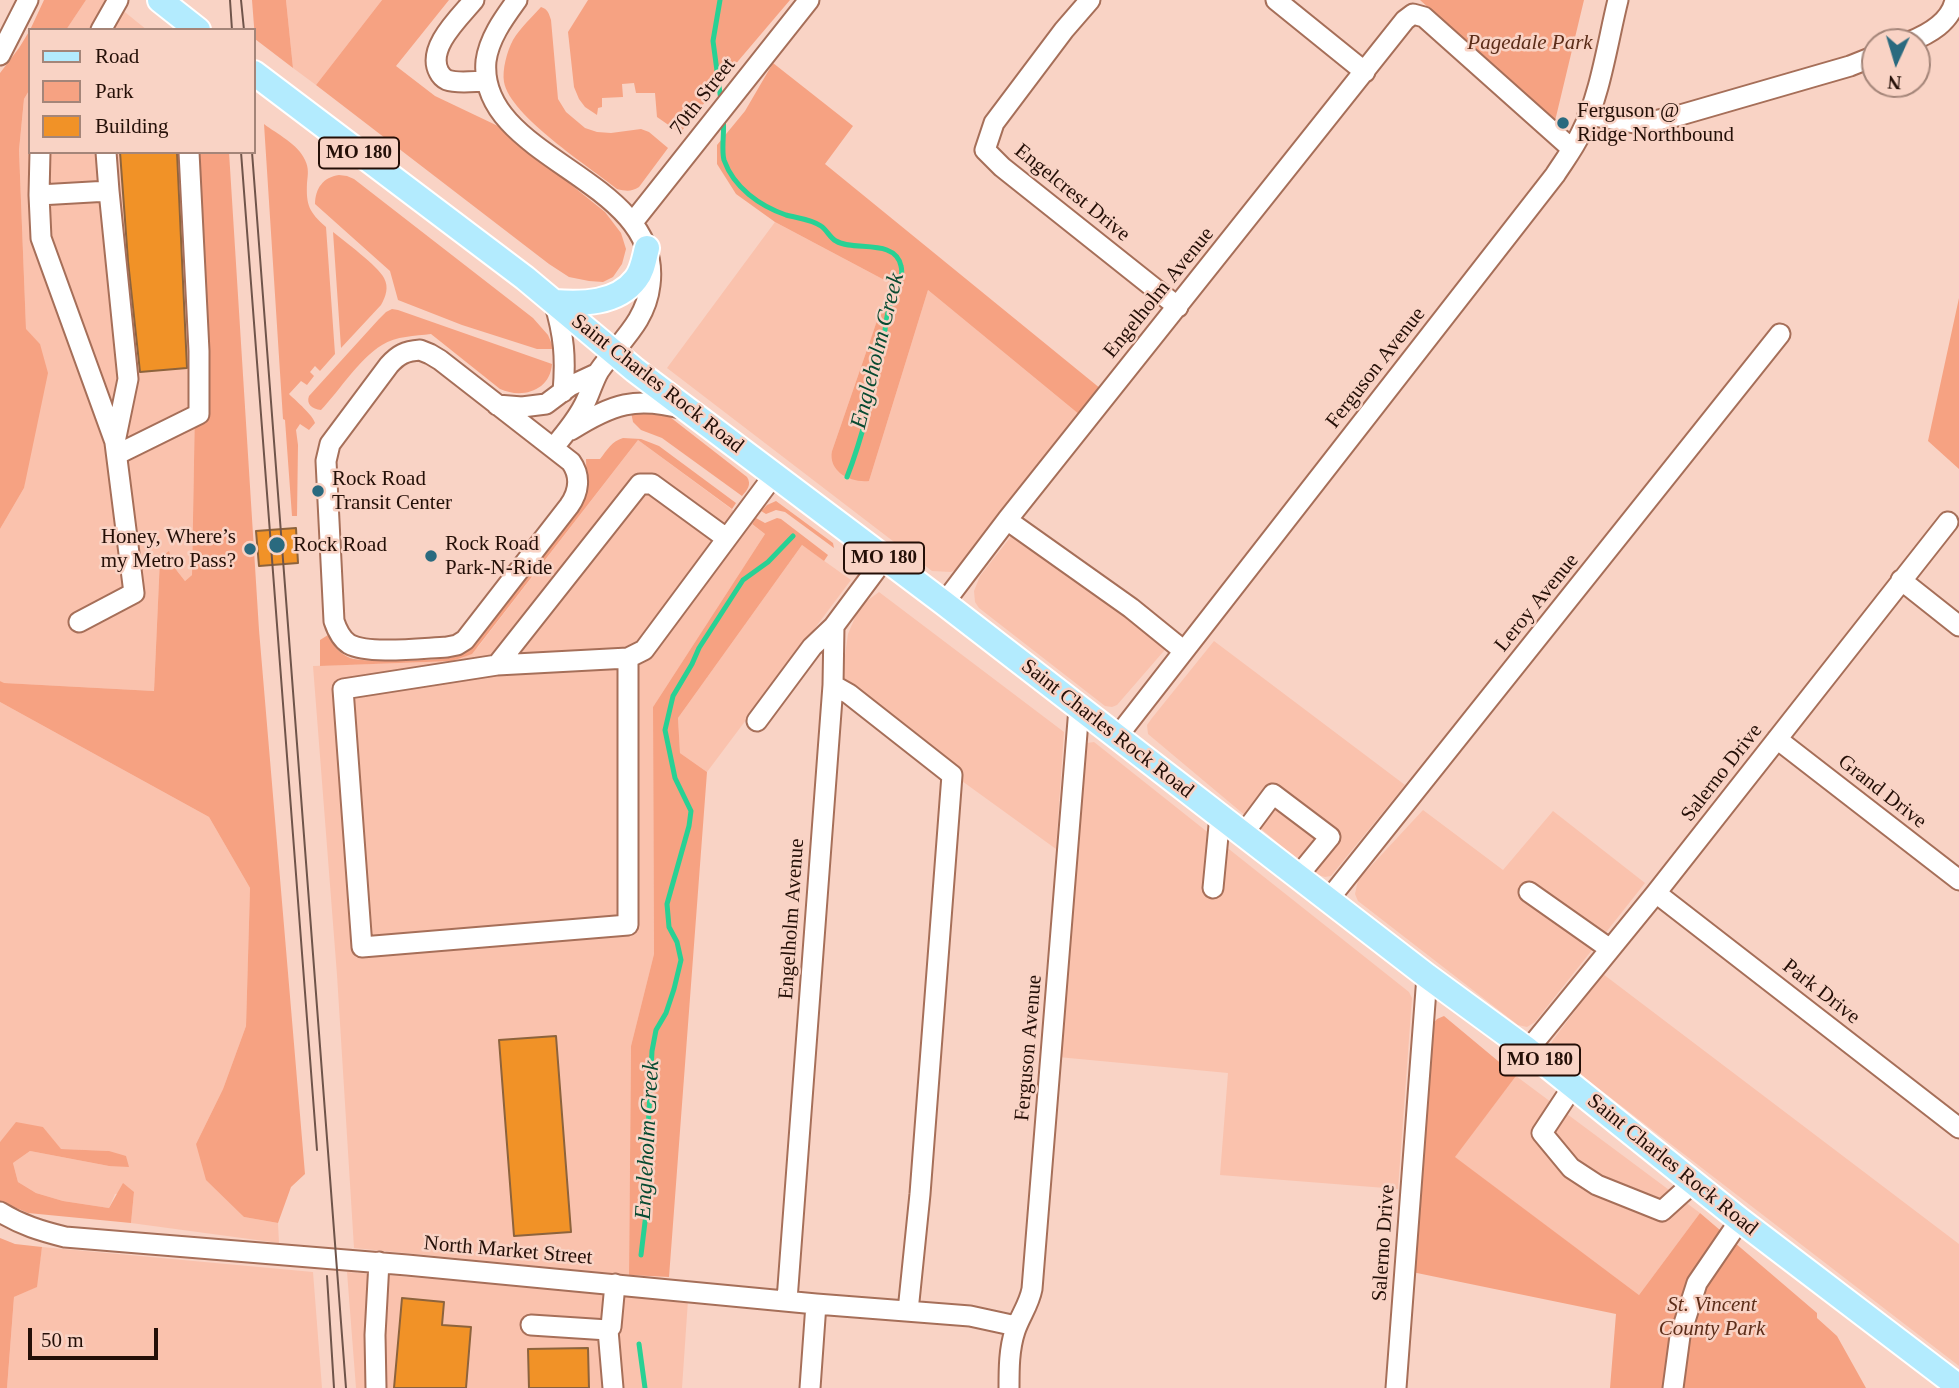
<!DOCTYPE html>
<html>
<head>
<meta charset="utf-8">
<style>
  body { margin:0 }
  #map { position:relative; width:1959px; height:1388px; overflow:hidden; background:#f9d3c5; font-family:Georgia,serif }
  canvas { display:block }
  .legend { position:absolute; left:28px; top:28px; width:228px; height:126px; box-sizing:border-box; background:#f9d3c5; border:2px solid #a48579; margin:0; padding:9px 12px; list-style:none; font-size:21px; color:#240f07 }
  .legend li { display:flex; align-items:center; gap:14px; height:35px }
  .legend b { width:35px; border:2px solid #a48579 }
  .north { position:absolute; left:1861px; top:28px; width:70px; height:70px; box-sizing:border-box; background:#f9d3c5; border:2px solid #a48579; border-radius:50%; rotate:184deg; font-size:19px; font-weight:700; line-height:28px; text-align:center; color:#240f07 }
  .north::after { content:''; display:block; margin:auto; width:24px; height:32px; background:#2a6a7f; clip-path:polygon(50% 0,100% 100%,50% 72%,0 100%) }
  .scale { position:absolute; left:28px; top:1328px; width:130px; height:32px; box-sizing:border-box; border:4px solid #240f07; border-top:0; padding-left:9px; font-size:21px; line-height:24px; white-space:nowrap; color:#240f07; -webkit-text-stroke:5px #f9d3c5; paint-order:stroke }
</style>
</head>
<body>
<div id="map">
<canvas width="1959" height="1388"></canvas>
<ul class="legend">
<li><b style="height:9px;background:#b3ebfe"></b>Road</li>
<li><b style="height:19px;background:#f6a282"></b>Park</li>
<li><b style="height:19px;background:#f19227"></b>Building</li>
</ul>
<div class="north">N</div>
<div class="scale">50 m</div>
</div>
<script>
const c = document.querySelector('canvas').getContext('2d');
c.lineJoin = 'round';
function fill(path, color) {
  c.fillStyle = color;
  c.fill(path, 'evenodd');
}
function strokePath(path, color, width, dash) {
  c.strokeStyle = color;
  c.lineWidth = width;
  c.lineCap = dash ? 'butt' : 'round';
  c.setLineDash(dash || []);
  c.stroke(path);
}
function drawText(font, color, halo, rows, align = 'center') {
  c.font = font + ' Georgia,serif';
  c.lineWidth = 5;
  c.setLineDash([]);
  c.textBaseline = 'middle';
  c.strokeStyle = halo;
  c.fillStyle = color;
  for (const [text, x, y, turn = 0] of rows) {
    c.save();
    c.translate(x, y);
    c.rotate((+turn || 0) * Math.PI / 180);
    c.textAlign = isNaN(turn) ? turn : align;
    if (halo) c.strokeText(text, 0, 0);
    c.fillText(text, 0, 0);
    c.restore();
  }
}
fill(new Path2D(`
  M86,0h24l37,30h-81z
  M286,0h96l-66,85 -23,-17z
  M30,89v63h170l7,226 -12,26 -3,171 -7,6 -11,-14 -14,-9 -6,133 -151,-8 -3,-2v-152l24,-41 16,-144 -14,-14 -7,-180 5,-51z
  M775,222l115,61 -58,168 37,30 59,-191 152,125 -119,152 -10,5 -19,-1 -265,-203z
  M638,440l127,94 -112,173 1,247 -23,92 -2,229 -275,-27 -17,-273 -24,-309 139,-5 26,-14z
  M1023,521l153,116 -59,68 -5,2 -7,-1 -126,-98 -4,-6 -1,-11 6,-15z
  M802,545l49,35 -144,192 -27,-19 -2,-35z
  M879,592l185,140 -8,117 -213,-154 1,-33 4,-28 8,-19 8,-12z
  M1214,641l191,144 -74,91 -6,1 -10,-3 -167,-140 -1,-9 5,-7z
  M0,702l209,115 41,71 -4,138 -23,63 -27,55 48,73 34,6 1,20 -148,-20 3,-31 -19,2 -6,14 -46,-7 -27,-8 -18,-11 -5,-19 17,-12 79,15v-15l-49,-2 -17,-22 -43,15z
  M1094,742l315,250 3,6 -14,191 -178,-14 8,-102 -170,-16 25,-304 4,-10z
  M1423,810l80,60 50,-59 92,72 -110,139 -8,5 -9,-2 -160,-124 -3,-7 3,-14z
  M1603,974l356,270v122l-409,-315v-6l3,-5z
  M1516,1076l184,137 -61,82 -185,-138z
  M42,1247l271,25 9,116h-315l7,-91 22,-10z
  M347,1272l341,28 -6,88h-326z`), '#fac2ad');
fill(new Path2D(`
  M44,0h42l-20,30h-36z
  M252,0h34l7,68 -38,-29z
  M382,0h67l-53,66 39,30 63,30 107,86 16,21 5,16 -4,15 -9,13 -10,5 -14,-1 -20,-4 -20,-13 -233,-179z
  M588,0h202l-51,60 -59,73 -23,-16 -2,-24h-19l-2,-10 -12,1 1,13 -21,1v9l-4,1 -1,7 -12,-8 -6,-8 -5,-12 -6,-55z
  M1420,0h164l-29,121z
  M541,7c7,2 8,7 10,13l7,79 8,13 19,16 12,4 14,1 30,-4 8,3 19,16 -29,39c-8,5 -13,4 -22,2 -27,-22 -107,-73 -113,-107 -2,-12 3,-31 9,-42 7,-12 19,-23 28,-33z
  M30,30v59l-6,10 -5,51 7,179 14,15 8,29 -24,115 -24,41v-456l19,-25z
  M773,63l80,63 -28,38 276,225 -21,26 -152,-125 -59,191c-18,2 -41,-9 -37,-30l58,-168 -115,-61 -39,-28 -19,-30v-19l28,-34z
  M264,124c13,10 34,20 41,36 4,8 3,14 2,23 -1,22 2,29 19,44l9,127 -15,17 -5,-5 -5,6 4,4 -7,9 -6,-4 -12,13c7,7 24,21 26,29l-6,7 -9,-6 -4,6 2,15 -1,71h-5l-7,-96 -2,-1z
  M200,152h29l30,478 46,544 -14,13 -13,36 -34,-6 -38,-37 -10,-36 27,-55 23,-63 4,-138 -41,-71 -209,-115v-21l4,2 150,8 6,-133 9,-7 5,16 11,14 7,-6 3,-171 12,-26z
  M339,175l8,1 7,3 179,139 15,17 6,14h-17l-75,-24 -64,-25 -8,-29 -75,-67c0,-15 8,-27 24,-29z
  M333,232c11,9 45,34 51,46 5,9 2,18 -3,27l-40,43z
  M1959,298v171l-31,-28z
  M392,309l6,1 154,54c-2,27 -30,35 -52,25l-69,-55c-16,2 -35,2 -49,11 -23,14 -42,45 -61,65 -9,-1 -15,-6 -12,-14l70,-77 7,-7z
  M631,412h18l21,5 77,60c5,8 0,13 -5,19l-80,-58 -21,-8 -8,-8z
  M623,438l18,1 18,7 77,57 -4,6 -94,-69 -166,214 -20,7 -132,5v-26l8,-5c5,11 11,18 22,23 13,5 87,3 103,-1 9,-2 16,-7 23,-13l103,-134 8,-16 -1,-35h14c7,-9 12,-18 23,-21z
  M776,501l57,42 1,5 -49,-36 -9,-2 -10,4 -5,-3 6,-6z
  M756,518l9,5 12,-5 4,1 47,36 -4,6 -22,-16 -124,173 2,35 27,19 -38,505 -40,-2 2,-229 23,-92 -1,-247 112,-173 -13,-10z
  M1444,1016l72,60 -61,81 184,138 61,-82 117,100v5l20,18 29,52h-256l6,-74 -204,-42 19,-246 6,-7z
  M16,1122l27,5 18,22 48,2 17,5 3,11 -20,-1 -79,-15 -17,12 5,19 18,11 27,8 46,7 14,-25 11,9 -3,31 -103,-10 -28,-12v-59z
  M0,1238l15,6 27,3 -5,40 -23,10 -7,91h-7z`), '#f6a282');
strokePath(new Path2D(`
  M720,0l-7,41 8,60
  M723,118c2,12 -2,31 1,42 10,28 36,46 62,55 11,3 25,4 35,11 6,4 9,12 15,15 18,11 59,-3 65,25 4,15 -10,32 -13,46 -3,12 -3,24 -6,37 -9,43 -19,87 -35,128
  M641,1255l8,-66 -3,-18 6,-120 4,-21 10,-17 8,-24 7,-29 -4,-18 -8,-15 -2,-23 22,-78 2,-15 -16,-33 -10,-48 8,-34 19,-32 7,-16 44,-68 25,-18 25,-26
  M639,1344l6,44`), '#28d194', 5);
const building = new Path2D(`
  M120,152h57l10,216 -47,4 -12,-111z
  M296,528l2,35 -39,3 -3,-35z
  M556,1036l15,196 -57,4 -15,-196z
  M402,1298l42,4 -2,23 29,2 -5,61h-72z
  M588,1348l1,40h-60l-1,-39z`);
fill(building, '#f19227');
strokePath(building, '#8d633c', 2);
const minor = new Path2D(`
  M474,0c-14,17 -48,48 -35,72 2,4 4,6 8,8 11,4 28,1 40,1
  M517,0c-13,18 -28,38 -31,61 -9,99 178,117 164,224 -4,37 -31,57 -51,86 -6,10 -9,23 -15,34 -8,16 -20,30 -31,43
  M1090,0l-26,30 -70,93 -9,27 17,17 176,140
  M1276,0l89,72
  M101,30l17,-30
  M1909,42c20,-8 42,-20 46,-42
  M0,55l28,-55
  M1588,115l52,9 37,-8 173,-50 25,-10
  M40,152l-1,43 70,-4 -3,-39
  M39,195l2,43 74,204 13,-63 -19,-188
  M633,222l176,-222
  M554,302c10,33 12,56 9,90
  M420,350l10,4 10,6 131,102c10,14 8,30 -2,44l-104,134 -8,5 -10,2c-24,1 -78,8 -98,-3 -8,-5 -12,-14 -15,-23l-8,-160 4,-17 59,-79c9,-10 16,-14 31,-15z
  M497,405l25,2 24,-3 24,-18 28,-13
  M571,430c41,-26 65,-34 113,-21
  M118,454l81,-40v-63l-10,-199
  M1007,520l124,88 53,43
  M1901,580l58,46
  M944,603l63,-83 398,-500 8,-6 11,3 148,132
  M79,622l55,-29 -19,-150
  M628,658v267l-266,22 -19,-258 154,-24 131,-7 16,-8 130,-175
  M497,665l143,-181h12l74,54
  M833,685l16,9 103,81 -32,419 -12,117
  M757,721l55,-74 22,-21
  M1117,737l438,-562c9,-14 19,-27 26,-42 19,-36 27,-93 37,-133
  M1777,739l182,141
  M1244,833l29,-39 57,43 -32,39
  M1213,888l7,-73
  M1529,892l81,57
  M1656,893l303,235
  M1329,899l451,-565
  M1528,1050l128,-157 292,-371
  M1573,1086l-31,47 29,35 26,17 65,26 31,-28
  M0,1212c21,13 41,19 65,25l342,28 409,39 154,12 46,10
  M787,1300l46,-615 1,-59 50,-67
  M531,1325l77,5 3,-3 4,-43
  M608,1330l5,58
  M376,1388l-1,-53 4,-73
  M810,1388l6,-84
  M1009,1388c0,-19 0,-39 6,-57 5,-15 14,-26 17,-42l47,-581
  M1396,1388l31,-412
  M1673,1388l7,-52 17,-53 43,-63`);
const major = new Path2D(`
  M160,0l38,30
  M254,73l271,205 110,92 309,233 483,373 101,74 212,170 219,167
  M554,302c28,2 63,2 82,-23 7,-9 8,-20 11,-31`);
strokePath(minor, '#a66f59', 23);
strokePath(major, '#fff', 28);
strokePath(minor, '#fff', 19);
strokePath(major, '#b3ebfe', 24);
strokePath(new Path2D(`
  M230,0l2,30
  M241,0l3,30
  M241,152l76,998
  M252,152l94,1236
  M327,1276l7,112`), '#6f544a', 2);
for (const [x, y, r, color] of [
  [1563,123,7,"#2a6a7f"],
  [318,491,7,"#2a6a7f"],
  [277,545,9,"#2a6a7f"],
  [250,549,7,"#2a6a7f"],
  [431,556,7,"#2a6a7f"]
]) {
  const dot = new Path2D();
  dot.arc(x, y, r, 0, 2 * Math.PI);
  c.fillStyle = color;
  c.fill(dot);
  strokePath(dot, '#f9d3c5', 2.5);
}
for (const [x, y, w] of [
  [359,153,80],
  [884,558,80],
  [1540,1060,80]
]) {
  const box = new Path2D();
  box.roundRect(x - w / 2, y - 15.5, w, 31, 5);
  c.fillStyle = '#f9d3c5';
  c.fill(box);
  strokePath(box, '#240f07', 2);
}
drawText('bold 19px', '#240f07', null, [
  ["MO 180",359,153],
  ["MO 180",884,558],
  ["MO 180",1540,1060]
]);
drawText('italic 21px', '#5c2d19', '#f9d3c5', [
  ["Pagedale Park",1530,43],
  ["St. Vincent",1712,1305],
  ["County Park",1712,1329]
]);
drawText('21px', '#240f07', '#f9d3c5', [
  ["70th Street",703,97,-52],
  ["Engelcrest Drive",1072,193,39],
  ["Engelholm Avenue",1159,293,-51],
  ["Ferguson Avenue",1376,368,-52],
  ["Saint Charles Rock Road",657,384,38],
  ["Leroy Avenue",1537,603,-51],
  ["Saint Charles Rock Road",1107,729,38],
  ["Salerno Drive",1722,773,-52],
  ["Grand Drive",1882,792,38],
  ["Engelholm Avenue",792,919,-86],
  ["Park Drive",1821,992,38],
  ["Ferguson Avenue",1029,1048,-85],
  ["Saint Charles Rock Road",1672,1165,39],
  ["Salerno Drive",1384,1243,-86],
  ["North Market Street",508,1251,5]
]);
drawText('21px', '#240f07', '#f9d3c5', [
  ["Ferguson @",1577,111],
  ["Ridge Northbound",1577,135],
  ["Rock Road",332,479],
  ["Transit Center",332,503],
  ["Honey, Where’s",236,537,"right"],
  ["my Metro Pass?",236,561,"right"],
  ["Rock Road",445,544],
  ["Park-N-Ride",445,568],
  ["Rock Road",293,545]
], 'left');
drawText('italic 23px', '#074a31', '#f9d3c5', [
  ["Engleholm Creek",878,351,-76],
  ["Engleholm Creek",648,1140,-87]
]);
</script>
</body>
</html>
